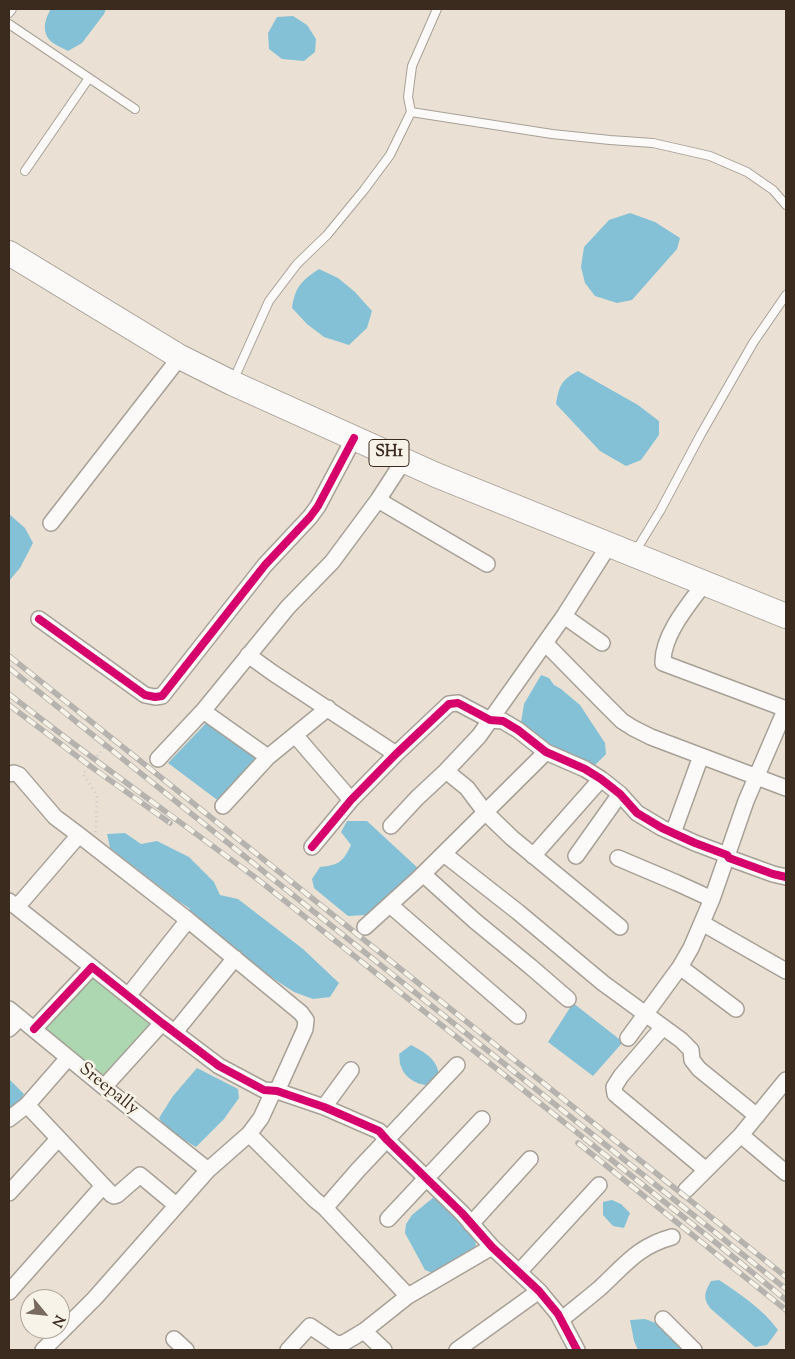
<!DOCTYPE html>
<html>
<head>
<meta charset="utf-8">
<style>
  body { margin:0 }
  #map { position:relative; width:795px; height:1359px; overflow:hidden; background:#eae1d4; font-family:"Sorts Mill Goudy",serif }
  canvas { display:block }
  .frame { position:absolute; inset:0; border:10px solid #3b2a1e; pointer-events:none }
  .north { position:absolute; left:20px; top:1289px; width:50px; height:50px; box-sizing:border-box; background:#f7f3e8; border:1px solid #aca397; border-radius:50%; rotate:118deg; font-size:14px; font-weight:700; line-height:20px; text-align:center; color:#3b2a1e }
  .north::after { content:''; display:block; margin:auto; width:18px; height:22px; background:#786a5e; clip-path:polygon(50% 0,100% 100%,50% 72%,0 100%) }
</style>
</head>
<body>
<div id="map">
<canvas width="795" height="1359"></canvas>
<div class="frame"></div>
<div class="north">N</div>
</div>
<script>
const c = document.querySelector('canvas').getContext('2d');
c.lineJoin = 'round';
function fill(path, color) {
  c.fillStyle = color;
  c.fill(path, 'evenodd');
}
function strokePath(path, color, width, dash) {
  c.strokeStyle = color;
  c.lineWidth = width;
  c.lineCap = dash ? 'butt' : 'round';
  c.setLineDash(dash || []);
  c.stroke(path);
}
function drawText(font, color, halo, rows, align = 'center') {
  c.font = font + ' "Sorts Mill Goudy",serif';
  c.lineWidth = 5;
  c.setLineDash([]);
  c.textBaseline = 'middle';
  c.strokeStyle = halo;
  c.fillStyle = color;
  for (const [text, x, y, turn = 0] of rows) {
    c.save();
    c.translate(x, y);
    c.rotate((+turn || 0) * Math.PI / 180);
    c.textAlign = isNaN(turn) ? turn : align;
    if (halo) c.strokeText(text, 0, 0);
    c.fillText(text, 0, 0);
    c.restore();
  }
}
fill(new Path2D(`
  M93,971l64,52 -53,60 -65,-51z`), '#acd7b0');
fill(new Path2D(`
  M51,9h55l-2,5 -22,29 -14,8c-5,-3 -11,-5 -15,-8 -12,-9 -9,-23 -2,-34z
  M293,16l14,9 9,14 -1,13 -11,9 -22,-2 -13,-10 -1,-16 9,-16z
  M630,213l25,9 25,16 -3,11 -45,51 -15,3 -22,-7 -10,-13 -4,-16 3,-20 25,-27z
  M319,269l19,9 17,14 17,19 -5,17 -18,17 -25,-8 -17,-13 -15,-16c3,-21 10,-28 27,-39z
  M578,371l60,34 21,16v14l-18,25 -15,6 -26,-15 -44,-47c3,-18 5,-24 22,-33z
  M9,514l16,14 8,15 -13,25 -11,13z
  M541,675l8,3 5,7 7,4 19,16 25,38 1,11 -14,14 -28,-14 -44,-25 4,-25z
  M209,720l50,38 -39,44 -52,-39z
  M347,821h20l53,49 -18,17 -36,28 -18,1 -34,-28 -2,-9 8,-12c19,-2 23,-5 31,-22l-10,-13z
  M125,833l16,11 16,-3 32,16 25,25 6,13 18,4 65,50 36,34 -9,14 -17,2 -19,-7 -54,-35 -46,-35 -5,-14 -11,-7 -68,-53 -3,-14z
  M573,1003l50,39 -30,34 -45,-34z
  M411,1045c13,7 27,14 28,31l-9,9c-11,1 -26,-7 -29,-19 -2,-3 -1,-8 -2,-12z
  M197,1068l41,21 1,9 -15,21 -28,28 -29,-17 -8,-12 14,-22z
  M9,1079l15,15 -8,16 -7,6z
  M434,1197l24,22 17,20 1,7 -22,16 -19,12 -10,-4 -20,-37 1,-9 6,-9z
  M612,1200l9,4 9,9 -6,15 -11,-2 -10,-11v-13z
  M719,1280c21,14 44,29 59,50l-11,15 -12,2 -44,-38c-9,-11 -6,-17 0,-28z
  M645,1319l22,8 21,23h-50l-4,-9 -4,-21z`), '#84c1d6');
const service = new Path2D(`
  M9,13l3,-4
  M9,24l126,85
  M411,112l-3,-15 4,-31 25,-57
  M25,171l64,-93
  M233,381l36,-80 28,-37 30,-29 37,-45 26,-35 21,-43 141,22 58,6 43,3 57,13 37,16 26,18 13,15
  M635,552l25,-41 41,-77 52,-91 33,-48`);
const minor = new Path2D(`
  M378,500l109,64
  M51,523l129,-166
  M704,584c-16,21 -42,52 -41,79l123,46
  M564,616l38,27
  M39,619l106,76 10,2 7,-1 103,-131 45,-48 8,-11 36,-68
  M545,643l59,60 18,18 11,7 18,9 135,51
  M248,655l25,18 123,81
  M203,711l65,46
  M295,735l56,65
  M158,759l45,-48 85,-104 44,-45 46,-62 26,-40
  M446,771l21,17 18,24 27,26 108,89
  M9,774l5,-1 5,2 36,42 24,18 109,85 -60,76
  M223,806l45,-49 60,-49
  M391,826l26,-28 29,-27 33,-35 85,-120 45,-71
  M673,833l28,-77
  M312,847l39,-47 45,-46 53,-50 9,-1 32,17 13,1 15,9 28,22 39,17 16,10 19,15 17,19 25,15 33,15 32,12 2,3 44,16 13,3
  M444,854l74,58 85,71 78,57 10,10 1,10 7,9 58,47
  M533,856l68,-77
  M576,856l44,-62
  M618,858l59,25 35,16
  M423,874l52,47 56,46 37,32
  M9,901l83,66
  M390,905l128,111
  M17,907l62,-72
  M188,920l113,93 5,7 -1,9 -28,62
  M702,923l84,48
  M365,927l53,-48 128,-127
  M680,967l56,42
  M9,1009l95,78 104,83
  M663,1027l-42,49 -7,11 1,7 91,76
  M9,1029l11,-11
  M34,1029l58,-62 70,56 57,43 45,24 13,1 47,16 55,24 8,9 75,73 30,34 47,44 19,23 19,36
  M175,1032l60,-74
  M628,1038l52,-71 11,-19 21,-49 34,-98 40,-93
  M104,1087l58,-64
  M27,1105l41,-47
  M324,1107l27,-37
  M9,1119l18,-14 85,90 2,1 3,-1 23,-20 36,30
  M249,1134l66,66 10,8 83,88
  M741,1135l45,38
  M686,1190l55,-55 45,-55
  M9,1193l49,-54
  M325,1208l33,-38 99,-105
  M388,1219l94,-100
  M471,1224l59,-65
  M519,1272l80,-87
  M9,1292l94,-106
  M663,1319l31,31
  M561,1320c13,-11 26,-21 39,-32 24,-22 38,-42 72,-51
  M364,1331l20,19
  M174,1339l12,11
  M43,1350l52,-52 113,-128 41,-36 12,-16 12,-26
  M288,1350l22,-24 25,17 7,1 22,-13 44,-35 84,-49
  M457,1350l82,-59`);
const primary = new Path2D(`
  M9,253l171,104 52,26 204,92 350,141`);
strokePath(service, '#a7a097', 10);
strokePath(minor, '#a7a097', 18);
strokePath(primary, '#a7a097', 26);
strokePath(new Path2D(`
  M95,832l1,-3 1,-34 -14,-21 32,-40`), '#cbc8c5', 2.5, [1, 4]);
strokePath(service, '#fcfaf9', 8);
strokePath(minor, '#fcfaf9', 15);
strokePath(primary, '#fcfaf9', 24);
const rail = new Path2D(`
  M9,656l777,621
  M9,668l777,621
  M9,694c81,64 165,123 247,184l459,364 71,58
  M9,705l81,61 80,57
  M578,1143l208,167`);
strokePath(rail, '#b6b3af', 5.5);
strokePath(rail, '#f7f3e8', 4, [11]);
strokePath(new Path2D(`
  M39,619l106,76 10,2 7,-1 103,-131 45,-48 8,-11 36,-68
  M312,847l39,-47 45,-46 53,-50 9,-1 32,17 13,1 15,9 28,22 39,17 16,10 19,15 17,19 25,15 33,15 32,12 2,3 44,16 13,3
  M34,1029l58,-62 70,56 57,43 45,24 13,1 47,16 55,24 8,9 75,73 30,34 47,44 19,23 19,36`), '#d6006c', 8);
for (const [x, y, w] of [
  [389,453,40]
]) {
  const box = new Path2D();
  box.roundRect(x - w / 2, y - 13.5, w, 27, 4);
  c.fillStyle = '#f7f3e8';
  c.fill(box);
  strokePath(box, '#3b2a1e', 1);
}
drawText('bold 16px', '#3b2a1e', null, [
  ["SH1",389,453]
]);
drawText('18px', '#3b2a1e', '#f7f3e8', [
  ["Sreepally",108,1090,39]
]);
</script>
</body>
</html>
